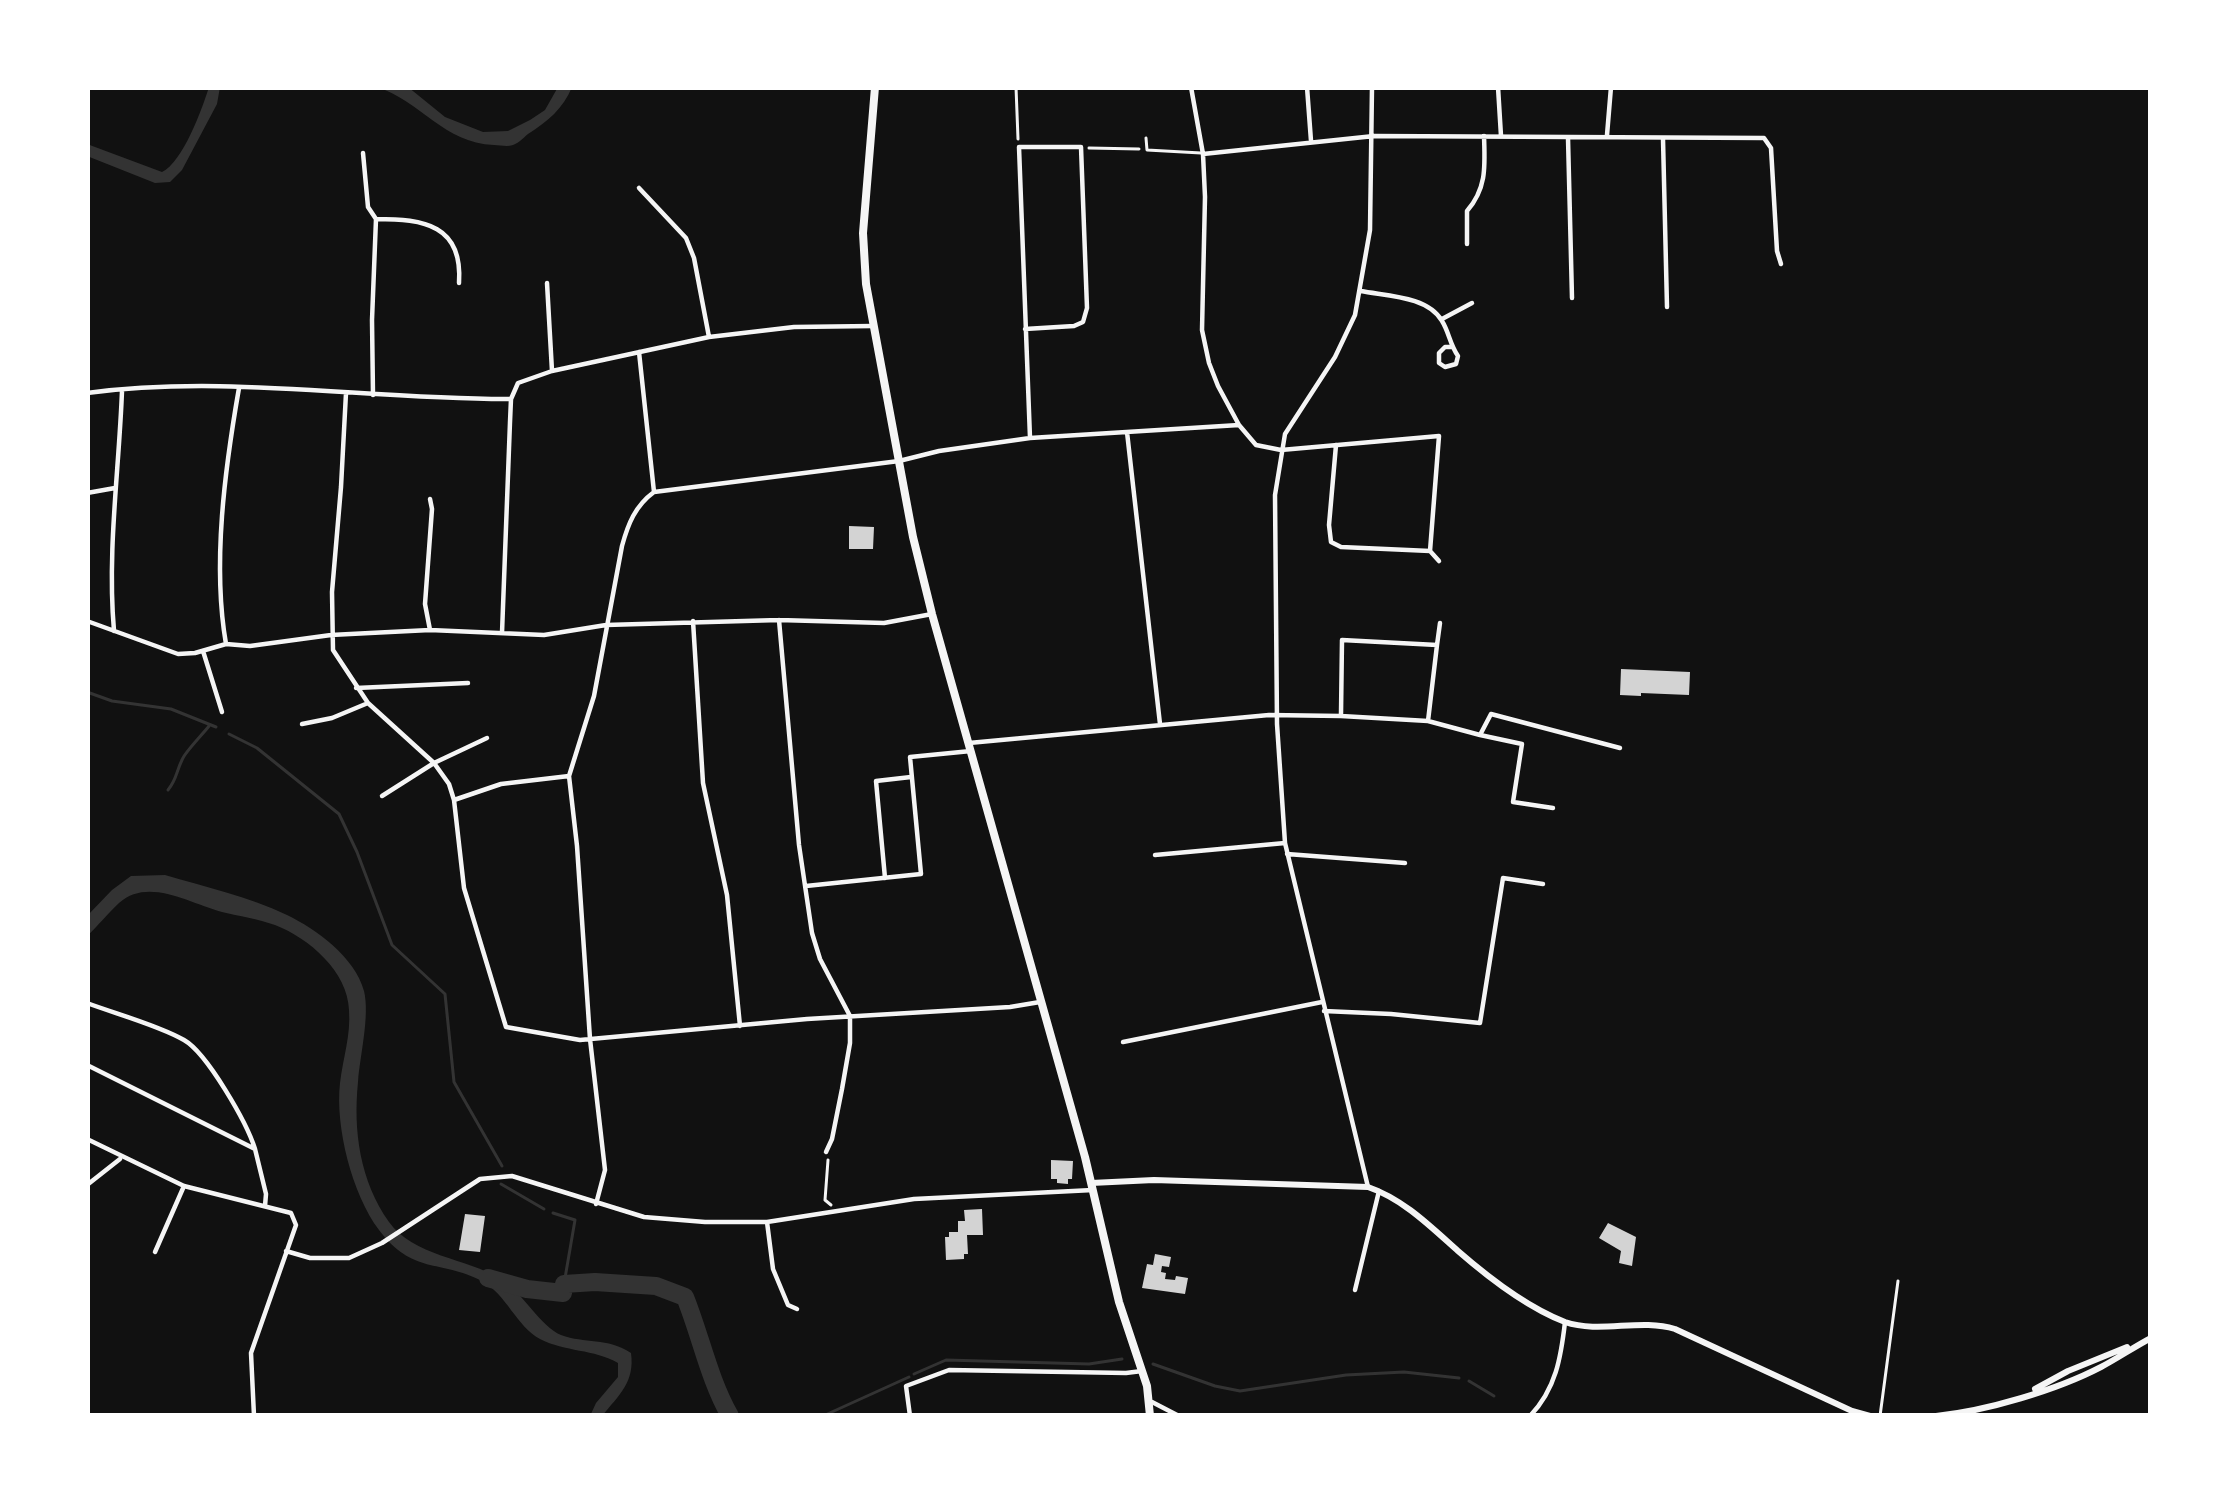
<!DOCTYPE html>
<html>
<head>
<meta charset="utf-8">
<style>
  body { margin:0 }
  #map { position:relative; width:2238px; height:1503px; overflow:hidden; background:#111; font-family:Overpass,sans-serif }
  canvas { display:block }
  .frame { position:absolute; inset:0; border:90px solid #fff; pointer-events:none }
</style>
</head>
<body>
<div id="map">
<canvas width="2238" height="1503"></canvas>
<div class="frame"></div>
</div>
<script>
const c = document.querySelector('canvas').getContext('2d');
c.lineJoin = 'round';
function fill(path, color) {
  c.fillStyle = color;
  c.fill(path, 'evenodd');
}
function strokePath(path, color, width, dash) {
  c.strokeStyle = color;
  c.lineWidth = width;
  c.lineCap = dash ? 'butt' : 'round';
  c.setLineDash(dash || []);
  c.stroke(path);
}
fill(new Path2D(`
  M209,87h11l-3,17 -35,66 -12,12 -15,1 -68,-27v-12l75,28c21,-10 40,-63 47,-85z
  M377,87h31l37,30 38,15 25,-1 22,-11 15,-10 13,-23h14c-9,22 -24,34 -44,47 -5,4 -9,9 -15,11 -6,2 -13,0 -19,0 -51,-2 -73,-44 -117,-58z
  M165,875c41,12 84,22 122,40 29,14 68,42 77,76 6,25 -4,64 -6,91 -5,49 2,99 31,140 24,34 77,36 112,57 22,14 40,48 60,56 24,9 46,2 70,18 4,29 -12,42 -29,63h-12l6,-13 22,-26v-14c-24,-14 -53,-11 -78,-24 -23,-12 -34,-45 -58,-58 -43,-22 -69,-6 -103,-51 -27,-36 -44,-103 -39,-147 3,-25 11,-48 9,-73 -1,-38 -40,-72 -74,-85 -17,-6 -36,-9 -53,-13 -33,-9 -74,-35 -103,-9 -12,11 -21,23 -32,33v-20l25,-26 19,-14z`), '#333');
strokePath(new Path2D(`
  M87,692l25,9 59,8 45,18
  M229,734l28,14 82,66 18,38 35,93 53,49 9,88 48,84
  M168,790c9,-11 8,-18 14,-30 2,-7 21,-26 27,-34
  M501,1184l43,25
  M553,1213l22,7 -11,64
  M1153,1364l62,22 25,5 106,-16 58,-3 55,6
  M914,1374l32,-14 143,4 33,-5
  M1469,1381l25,15
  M823,1416l86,-39`), '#333', 3);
strokePath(new Path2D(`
  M488,1278l39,11 36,4 1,-9 31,-2 61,4 29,11c16,40 24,82 45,119`), '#333', 18);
fill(new Path2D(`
  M849,526l25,1 -1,22h-24z
  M1621,669l69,3 -1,23 -48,-2v3l-21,-1z
  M1051,1160l22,1 -1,18h-4v5l-11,-1v-4h-6z
  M982,1209l1,26h-16l1,19h-4v5l-18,1 -1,-23h4v-5h9v-11h7l-1,-11z
  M465,1214l20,2 -5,36 -21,-2z
  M1608,1223l28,14 -4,29 -13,-3 2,-12 -22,-13z
  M1155,1254l16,3 -2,10 -7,-1 -1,6 5,1 -1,6 10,1 1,-4 12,2 -3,16 -43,-6 5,-24 6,1z`), '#d3d3d3');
strokePath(new Path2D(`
  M1016,87l2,52
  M1089,148l50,1
  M828,1160l-3,40 6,5
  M1880,1416l18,-135`), '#f5f5f5', 3);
strokePath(new Path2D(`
  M1146,138l1,12 54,3`), '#f5f5f5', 3);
strokePath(new Path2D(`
  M1191,87l12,67 2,43 -3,133 7,33 9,23 21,39 17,20 25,5 158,-14 -9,115 -89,-4 -10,-5 -2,-17 7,-80
  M1307,87l4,54
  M1498,87l3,49
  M1607,135l4,-48
  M1568,138l4,160
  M1663,139l4,168
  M363,153l5,54 8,12
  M1203,154l171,-18 390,2 7,10 6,103 4,13
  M639,188l47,50 8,20 15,79
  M1467,244v-33c20,-23 18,-45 17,-75
  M547,283l5,88
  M1361,291c25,5 67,5 81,30 7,11 8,24 16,35l-2,8 -11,3 -6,-4v-10l6,-6h6
  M1442,319l30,-16
  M1025,329l49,-3 9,-4 4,-14 -6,-161h-62l11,291
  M639,352l15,140
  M87,393c141,-19 283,7 424,6
  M346,393l-5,94 -9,105 1,58 35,53 66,60 15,21 5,16 10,88 42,139 74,13 227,-21 203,-12 30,-5
  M373,395l-1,-75 4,-101c48,0 87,6 83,64
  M1127,432l33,292
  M87,493l28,-5
  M430,499l2,10 -7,95 5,26
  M1430,551l9,10
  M779,620l20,225 13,88 8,26 30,57v27l-8,46 -10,50 -6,13
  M87,621l91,33 17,-1 31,-9 24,2 81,-11 39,-2 60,-3 114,5 62,-10 173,-5 105,3 48,-9
  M693,621l10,162 24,112 13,131
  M114,631c-7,-80 5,-160 8,-240
  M502,633l8,-211 1,-23 7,-16 34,-12 157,-34 85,-10 79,-1
  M226,644c-14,-80 -1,-176 13,-256
  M1437,645l3,-22
  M203,651l19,61
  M356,688l112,-5
  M1341,714l1,-74 95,5 -9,76
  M302,724l30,-6 36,-15
  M1480,735l42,9 -9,58 40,6
  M969,743l300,-28 72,1 87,5 52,14 11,-21 129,34
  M382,796l52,-33 53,-25
  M454,800l47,-16 68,-8
  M1287,854l118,9
  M1155,855l130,-12
  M885,878l-9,-97 35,-4
  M806,886l115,-12 -11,-117 61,-6
  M87,1003c29,11 71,22 97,37 23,13 63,83 71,109
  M1324,1011l67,3 89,9 23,-145 40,6
  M1123,1042l199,-40
  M87,1065l168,84 11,45 -1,12
  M87,1139l97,47 107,27 5,12 -45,128 3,63
  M87,1185l33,-26
  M1368,1187l-83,-344 -8,-119 -2,-229 10,-61 50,-77 20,-42 15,-85 2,-143
  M596,1204l9,-34 -15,-131 -13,-193 -8,-70 25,-80 28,-150c6,-22 13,-40 32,-54l245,-31 40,-10 91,-13 209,-13
  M767,1222l6,47 15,36 9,4
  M286,1251l24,7h39l33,-15 98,-64 32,-3 132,41 61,5h62l147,-23 179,-9
  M155,1252l29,-66
  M1355,1290l24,-99
  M1152,1402l27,14
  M910,1416l-4,-30 43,-16 177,3 16,-2
  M1530,1416c26,-27 31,-59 35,-94`), '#f5f5f5', 4.5);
strokePath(new Path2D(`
  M1091,1183l63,-3 214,7c35,12 62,39 90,64 31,27 68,56 107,71 35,12 75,-4 110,7l177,82 18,5
  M2035,1389l33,-18 59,-24
  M1936,1416c50,-5 121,-26 165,-49 17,-9 33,-20 50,-29`), '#f5f5f5', 6);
strokePath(new Path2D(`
  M875,87l-12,146 3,51 47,253 19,77 153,543 34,145 28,84 3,30`), '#f5f5f5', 8);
</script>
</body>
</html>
